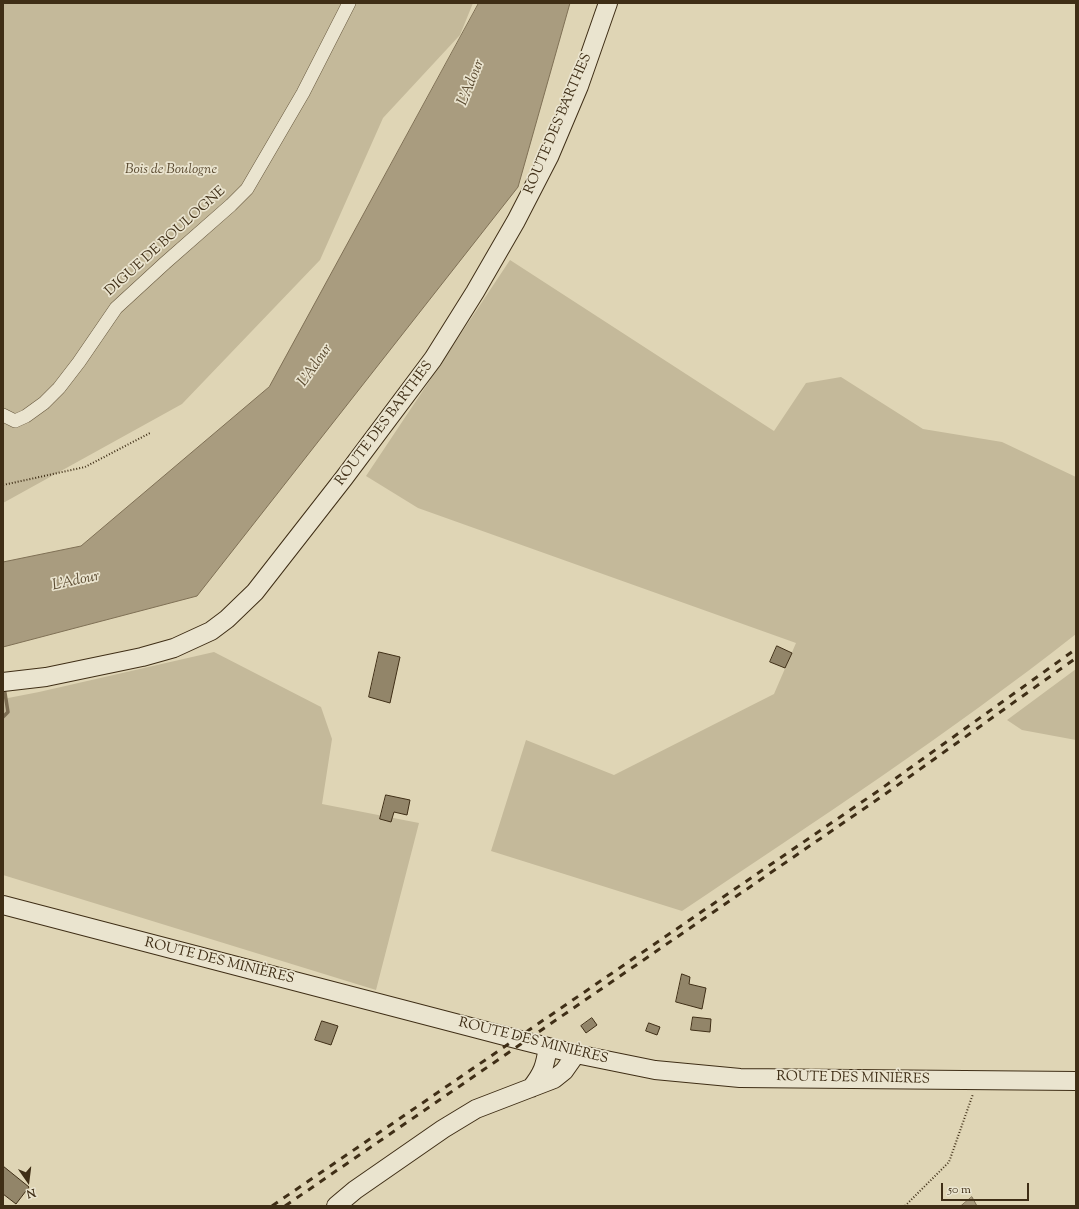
<!DOCTYPE html>
<html>
<head>
<meta charset="utf-8">
<style>
  body { margin:0 }
  #map { position:relative; width:1079px; height:1209px; overflow:hidden; background:#dfd5b5; font-family:"Sorts Mill Goudy",serif }
  canvas { display:block }
  .frame { position:absolute; inset:0; border:4px solid #3f2e16; pointer-events:none }
  .north { position:absolute; left:8px; top:1161px; width:40px; height:40px; -webkit-text-stroke:3px #eae4cf; paint-order:stroke; rotate:166deg; font-size:11px; font-weight:700; line-height:16px; text-align:center; color:#3f2e16 }
  .north::after { content:''; display:block; margin:auto; width:14px; height:18px; background:#3f2e16; clip-path:polygon(50% 0,100% 100%,50% 72%,0 100%) }
  .scale { position:absolute; left:941px; top:1183px; width:88px; height:18px; box-sizing:border-box; border:2px solid #3f2e16; border-top:0; padding-left:5px; font-size:12px; line-height:14px; white-space:nowrap; color:#3f2e16; -webkit-text-stroke:3px #eae4cf; paint-order:stroke }
</style>
</head>
<body>
<div id="map">
<canvas width="1079" height="1209"></canvas>
<div class="frame"></div>
<div class="north">N</div>
<div class="scale">50 m</div>
</div>
<script>
const c = document.querySelector('canvas').getContext('2d');
c.lineJoin = 'round';
function fill(path, color) {
  c.fillStyle = color;
  c.fill(path, 'evenodd');
}
function strokePath(path, color, width, dash) {
  c.strokeStyle = color;
  c.lineWidth = width;
  c.lineCap = dash ? 'butt' : 'round';
  c.setLineDash(dash || []);
  c.stroke(path);
}
function drawText(font, color, halo, rows, align = 'center') {
  c.font = font + ' "Sorts Mill Goudy",serif';
  c.lineWidth = 3.5;
  c.setLineDash([]);
  c.textBaseline = 'middle';
  c.strokeStyle = halo;
  c.fillStyle = color;
  for (const [text, x, y, turn = 0] of rows) {
    c.save();
    c.translate(x, y);
    c.rotate((+turn || 0) * Math.PI / 180);
    c.textAlign = isNaN(turn) ? turn : align;
    if (halo) c.strokeText(text, 0, 0);
    c.fillText(text, 0, 0);
    c.restore();
  }
}
fill(new Path2D(`
  M3,3h470l-13,32 -77,83 -63,142 -138,144 -179,99z
  M510,260l264,171 32,-48 35,-6 82,52 79,13 74,35v157c-126,99 -260,187 -394,277l-191,-60 35,-111 88,35 160,-81 22,-51 -378,-135 -52,-32z
  M214,652l107,55 11,32 -10,65 97,19 -43,167 -373,-115v-176l36,-7z
  M1076,669v71l-54,-10 -15,-10z`), '#c4b99a');
const water = new Path2D(`
  M479,3h91l-52,184 -321,409 -194,51v-85l78,-16 188,-159z
  M972,1197l5,9h-16z`);
fill(water, '#a99c7f');
strokePath(water, '#7f7055', 1);
strokePath(new Path2D(`
  M3,717l5,-5 -4,-25`), '#7f7055', 3.5);
const building = new Path2D(`
  M777,646l15,7 -7,15 -15,-6z
  M379,652l21,5 -10,46 -21,-6z
  M386,795l24,5 -3,15 -13,-3 -3,10 -11,-3z
  M682,974l8,3 -1,7 17,4 -4,21 -26,-7z
  M693,1017l18,2 -1,13 -19,-2z
  M592,1018l5,7 -11,8 -5,-7z
  M322,1021l16,5 -7,19 -16,-5z
  M649,1023l11,4 -3,8 -11,-4z
  M3,1166l26,21 -13,17 -13,-10z`);
fill(building, '#928569');
strokePath(building, '#3f2e16', 1);
const street = new Path2D(`
  M3,415l12,6 11,-5 18,-13 15,-15 20,-26 37,-54 49,-45 66,-58 16,-16 56,-96 46,-90`);
const secondary = new Path2D(`
  M3,682l43,-5 96,-20 32,-9 37,-17 16,-12 28,-27 89,-114 89,-119 42,-67 41,-71 33,-64 30,-71 29,-83
  M3,905l521,136 52,13 79,16 85,8 336,3
  M531,1088c12,-15 14,-22 17,-41
  M336,1206l19,-16 88,-61 33,-20 78,-30 10,-8 12,-17`);
strokePath(street, '#67583e', 14);
strokePath(secondary, '#3f2e16', 20);
strokePath(new Path2D(`
  M3,485l82,-18 65,-34
  M905,1206l44,-44 24,-68`), '#3f2e16', 2, [1, 2]);
strokePath(street, '#eae4cf', 13);
strokePath(secondary, '#eae4cf', 18);
strokePath(new Path2D(`
  M272,1206l606,-415 198,-142
  M285,1206l596,-409 195,-139`), '#3f2e16', 3, [7, 7]);
drawText('14px', '#3f2e16', '#eae4cf', [
  ["ROUTE DES BARTHES",559,124,-67],
  ["DIGUE DE BOULOGNE",166,242,-42],
  ["ROUTE DES BARTHES",385,424,-53],
  ["ROUTE DES MINIÈRES",219,962,14],
  ["ROUTE DES MINIÈRES",533,1042,14],
  ["ROUTE DES MINIÈRES",853,1079,1]
]);
drawText('italic 14px', '#5a4a30', '#eae4cf', [
  ["Bois de Boulogne",171,171]
]);
drawText('italic 15px', '#5a4a30', '#eae4cf', [
  ["L'Adour",472,83,-68],
  ["L'Adour",316,366,-55],
  ["L'Adour",76,582,-12]
]);
</script>
</body>
</html>
